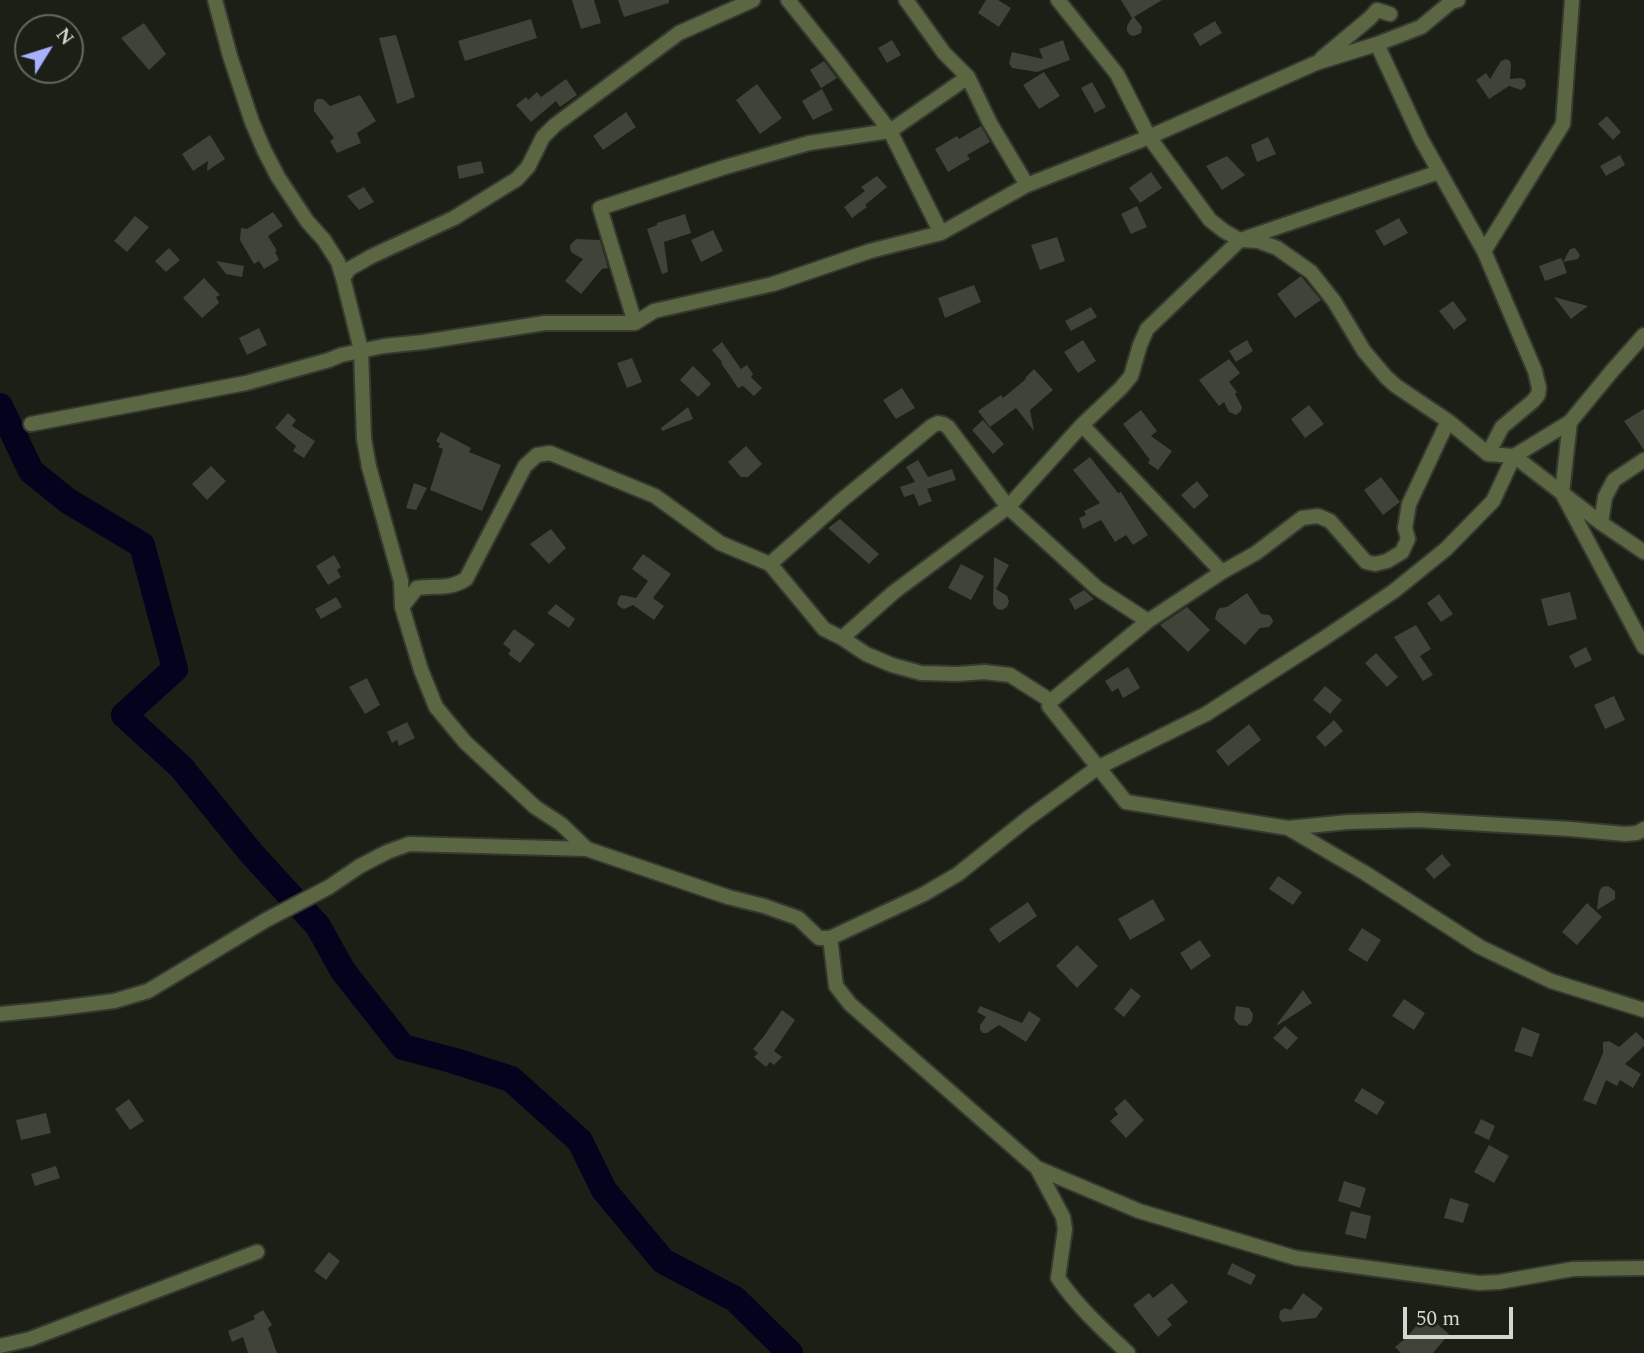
<!DOCTYPE html>
<html>
<head>
<meta charset="utf-8">
<style>
  body { margin:0 }
  #map { position:relative; width:1644px; height:1353px; overflow:hidden; background:#1b1f15; font-family:Spectral,serif }
  canvas { display:block }
  .north { position:absolute; left:14px; top:14px; width:70px; height:70px; box-sizing:border-box; background:#1b1f15; border:2px solid #65685f; border-radius:50%; rotate:52deg; font-size:19px; font-weight:700; line-height:28px; text-align:center; color:#d3d6cf }
  .north::after { content:''; display:block; margin:auto; width:24px; height:32px; background:#a7b1fc; clip-path:polygon(50% 0,100% 100%,50% 72%,0 100%) }
  .scale { position:absolute; left:1403px; top:1307px; width:110px; height:32px; box-sizing:border-box; border:4px solid #d3d6cf; border-top:0; padding-left:9px; font-size:21px; line-height:24px; white-space:nowrap; color:#d3d6cf; -webkit-text-stroke:5px #1b1f15; paint-order:stroke }
</style>
</head>
<body>
<div id="map">
<canvas width="1644" height="1353"></canvas>
<div class="north">N</div>
<div class="scale">50 m</div>
</div>
<script>
const c = document.querySelector('canvas').getContext('2d');
c.lineJoin = 'round';
function strokePath(path, color, width, dash) {
  c.strokeStyle = color;
  c.lineWidth = width;
  c.lineCap = dash ? 'butt' : 'round';
  c.setLineDash(dash || []);
  c.stroke(path);
}
function fill(path, color) {
  c.fillStyle = color;
  c.fill(path, 'evenodd');
}
strokePath(new Path2D(`
  M0,406l31,65 37,30 74,44 33,124 -51,46 57,52 71,87 66,72 25,45 60,76 52,14 56,18 69,62 24,49 59,71 72,38 55,54`), '#04021d', 26);
fill(new Path2D(`
  M572,0h22l7,23 -20,6z
  M618,0h51v3l-45,14z
  M986,0h12l13,8 -12,19 -21,-14z
  M1121,0h41l-28,17 8,10 -1,6 -7,3 -4,-1 -3,-4v-5l5,-8z
  M531,19l6,19 -72,23 -7,-20z
  M1215,21l7,12 -22,13 -7,-12z
  M144,23l22,31 -17,16 -28,-32z
  M396,35l19,62 -18,7 -18,-66z
  M892,40l9,15 -14,8 -9,-15z
  M1063,40l7,20 -33,12 -25,-4 -3,-5 3,-11 31,7 -4,-10z
  M1506,59l4,2 1,4 -1,14 11,-1 4,2 1,6 -5,4 -12,-4 -20,13 -13,-19 10,-7 4,6 11,-18z
  M824,61l13,17 -16,10 -11,-18z
  M1044,72l16,24 -21,13 -16,-24z
  M566,79l11,16 -17,12 -4,-6 -25,21 -15,-17 10,-8 2,3 9,-8 4,5z
  M1092,82l14,25 -11,6 -14,-25z
  M757,84l25,34 -22,16 -24,-34z
  M822,89l11,21 -20,10 -11,-19z
  M360,95l16,26 -19,12 4,10 -24,10 -7,-12 4,-3 -20,-27v-8l3,-4h6l7,7z
  M626,112l10,15 -33,23 -10,-14z
  M1607,116l14,16 -8,8 -15,-16z
  M981,126l9,16 -23,13 3,4 -22,13 -13,-23 22,-13 2,3z
  M210,135l15,24 -18,12 1,-10 -15,10 -11,-17z
  M1268,137l8,17 -19,8 -6,-17z
  M1620,155l5,10 -19,11 -6,-10z
  M1227,156l18,19 -23,15 -16,-24z
  M481,161l3,12 -25,6 -2,-13z
  M1151,172l11,16 -22,15 -11,-15z
  M877,176l10,11 -22,18 2,2 -15,11 -8,-11 21,-16 -4,-4z
  M364,187l10,15 -15,8 -12,-14z
  M1137,206l10,21 -16,7 -10,-20z
  M273,212l10,14 -15,10 9,15 -2,1 4,8 -15,9 -5,-8 -5,3 -14,-24 1,-12 6,1z
  M685,214l6,19 -27,9 4,30 -6,2 -15,-45 10,-4v-2z
  M135,216l14,11 -22,25 -13,-11z
  M1399,218l9,15 -24,13 -9,-15z
  M713,230l10,21 -22,11 -10,-22z
  M1057,237l8,24 -25,9 -9,-25z
  M576,239l24,1 8,28 -6,1 -21,25 -16,-13 18,-22 -11,-6 -2,-4v-4z
  M169,248l11,12 -14,12 -11,-11z
  M1575,248l5,7 -2,4 -15,3 4,11 -22,8 -6,-15 22,-8 2,4 7,-13z
  M216,261l28,5 -2,11 -16,-3z
  M1301,276l20,24 -26,18 -18,-24z
  M204,278l16,17 -4,2 3,6 -17,15 -19,-20z
  M974,285l7,17 -36,16 -7,-20z
  M1554,297l34,9 -17,13z
  M1453,301l14,19 -13,10 -15,-19z
  M1091,307l6,10 -26,14 -6,-10z
  M259,328l8,17 -20,10 -8,-17z
  M1083,340l13,21 -18,12 -14,-21z
  M1247,340l6,11 -17,11 -7,-11z
  M722,342l19,27 6,-4 6,9 -2,3 11,11 -8,8 -11,-10 -5,2 -17,-25 1,-1 -10,-12z
  M632,358l10,24 -15,6 -10,-25z
  M1229,359l11,14 -11,9 8,10 -2,2 7,13 -1,4 -5,4 -7,-3 -5,-10 -5,4 -20,-26z
  M693,366l18,18 -13,13 -18,-17z
  M1034,369l19,21 -23,20 4,21 -18,-23 -26,19 -12,-16 23,-16 2,3 23,-19 -1,-1z
  M902,388l13,20 -19,11 -13,-19z
  M1309,405l15,19 -19,14 -14,-19z
  M688,407l5,12 -31,12 -1,-3z
  M1644,409v41l-20,-29z
  M1141,410l16,21 -6,5 21,15 -14,19 -10,-7 2,-3 -27,-36z
  M288,413l8,7 -4,6 23,15 -11,17 -11,-7 3,-5 -21,-18z
  M983,420l21,24 -11,10 -21,-24z
  M441,432l30,16 -2,4 32,13 -19,46 -52,-21 13,-41 -5,-2 2,-3 -4,-3z
  M746,446l16,18 -14,13h-7l-13,-15z
  M1090,457l28,36 3,-1 27,43 -15,10 -7,-10 -11,7 -14,-22 -18,9 -4,-11 7,-3 -2,-4 16,-8 -27,-33z
  M918,460l10,17 24,-8 4,11 -29,9 5,12 -13,5 -5,-12 -10,3 -4,-10 15,-5 -9,-15z
  M211,466l15,15 -19,19 -15,-16z
  M1381,477l19,25 -17,13 -19,-25z
  M1197,481l12,15 -15,13 -13,-14z
  M414,483l13,5 -11,22 -10,-2z
  M840,519l39,35 -10,10 -41,-36z
  M551,529l15,19 -17,16 -19,-20z
  M643,554l28,20 -18,24 11,8 -10,14 -21,-15 -9,4 -4,-2 -3,-3 2,-7 3,-2 14,3 12,-17 -16,-12z
  M334,555l7,12 -4,3 4,7 -13,8 -12,-19z
  M994,557l15,8 -13,24 11,7 2,5 -2,6 -5,3 -5,-1 -4,-5z
  M961,564l23,12 -13,24 -23,-12z
  M1084,590l10,9 -19,11 -6,-11z
  M1570,592l7,27 -29,7 -7,-27z
  M1247,593l14,21 8,1 3,3 1,4 -4,5 -9,1 -15,17 -30,-26 2,-8 3,-3 7,-1z
  M1439,594l14,20 -12,8 -14,-19z
  M336,597l6,10 -21,12 -6,-10z
  M556,604l19,15 -6,9 -22,-15z
  M1187,607l23,23 -22,22 -28,-27z
  M1416,625l15,24 -11,7 13,19 -10,6 -29,-44z
  M514,629l21,15 -15,19 -12,-9 3,-4 -8,-6z
  M1586,647l6,13 -17,8 -6,-12z
  M1376,653l22,24 -11,10 -22,-24z
  M1128,667l12,21 -17,10 -5,-10 -6,4 -7,-11z
  M367,678l13,27 -15,9 -16,-27z
  M1325,686l17,14 -12,14 -17,-14z
  M1614,696l11,24 -20,9 -11,-24z
  M1334,720l9,11 -18,16 -9,-10z
  M407,722l8,16 -16,8 -2,-6 -5,3 -5,-11z
  M1249,724l12,16 -33,26 -12,-15z
  M1442,854l9,11 -17,14 -9,-10z
  M1278,876l24,16 -9,13 -24,-16z
  M1608,886l7,5v8l-18,11 2,-18 3,-5z
  M1153,899l12,21 -35,20 -12,-21z
  M1028,902l9,14 -38,27 -10,-14z
  M1587,903l15,14 -25,28 -15,-13z
  M1362,928l19,12 -14,22 -19,-12z
  M1200,940l11,16 -20,14 -11,-17z
  M1077,945l21,21 -21,22 -21,-22z
  M1131,988l10,8 -17,21 -10,-8z
  M1303,990l9,13 -34,22 -1,-1z
  M1404,999l21,14 -11,17 -22,-14z
  M980,1006l42,17 7,-12 12,8 -15,23 -27,-17 -12,8h-4l-3,-3v-5l6,-8 -9,-5z
  M1236,1006l13,2 4,6 -1,7 -5,5 -8,-1 -5,-6z
  M782,1010l13,10 -21,31 8,6 -8,8 -4,-3 -4,5 -12,-10 4,-4 -5,-4 11,-13z
  M1285,1026l13,12 -11,12 -14,-12z
  M1522,1027l18,7 -8,23 -18,-6z
  M1636,1032l8,8v6l-19,18 16,10 -8,14 -13,-8 -3,6 -11,-6 -10,25 -13,-5 20,-47v-11l6,-1 10,6z
  M1362,1088l23,14 -8,13 -23,-14z
  M129,1099l15,22 -14,9 -15,-21z
  M1125,1099l19,21 -18,18 -16,-17 8,-7 -4,-5z
  M46,1113l5,20 -30,7 -5,-20z
  M1481,1119l14,7 -6,14 -15,-7z
  M1489,1145l20,11 -15,27 -20,-11z
  M56,1166l4,12 -25,8 -4,-12z
  M1344,1181l22,7 -6,20 -22,-7z
  M1450,1198l19,6 -6,19 -19,-5z
  M1351,1211l20,5 -5,23 -21,-5z
  M329,1252l11,9 -14,19 -12,-9z
  M1232,1263l24,12 -5,10 -24,-11z
  M1172,1283l16,19 -21,17 5,6 -14,12 -25,-32 16,-12 4,5z
  M1303,1293l20,15 -7,10 -34,4 -3,-4 1,-7 5,-3 6,2z
  M263,1310l9,15 -4,3 9,25h-29l-5,-16 -11,5 -4,-11 27,-12 -2,-3z
  M1426,1314l23,20 -16,19h-32l-6,-6 12,-10z`), '#3f4338');
const street = new Path2D(`
  M215,0l15,56 22,66 12,28 14,27 29,44 17,19 14,22 5,16 18,72 3,89 5,28 32,114 1,26 19,63 15,37 29,35 70,65 26,17 26,25
  M788,0l44,55 58,76 51,102
  M906,0l38,53 24,24 22,46 37,62
  M1058,0l59,74 32,63 61,83 14,11 16,9 199,-68
  M1377,44l44,95 63,112 51,120 4,17 -1,7 -5,6 -31,26 -14,27
  M1322,58l48,-40 7,-8 13,4
  M1484,251l79,-127 9,-124
  M343,278l6,-9 23,-13 82,-38 63,-39 11,-12 15,-30 12,-12 124,-92 74,-33
  M635,323l-35,-115 125,-41 84,-24 81,-12 78,-54
  M1570,422l-8,71 82,154
  M31,424l215,-41 83,-23 12,-5 43,-9 39,-4 122,-19h90l19,-12 119,-27 97,-33 71,-18 86,-48 122,-48 167,-74 61,-19 44,-17 30,-25 7,-2
  M1082,425l140,147
  M1601,523l4,-26 9,-17 30,-20
  M770,564l72,-64 90,-74 6,-3 5,1 5,3 60,80 89,81 51,33
  M402,607l15,-19c19,-3 32,2 49,-9l59,-113 12,-11 13,-2 105,43 65,47 50,21 54,65 18,9 24,16 26,11 29,8 37,1 26,-2 26,3 41,26 -2,5 77,96 162,26 60,-6 71,-2 151,9 55,5 12,-1 7,-4
  M842,638l52,-46 114,-85 74,-82 39,-37 10,-12 9,-31 7,-16 93,-89 18,1 19,7 34,24 23,29 30,50 22,26 10,9 52,35 40,33 26,2 87,67 43,29
  M1051,701l97,-80 74,-49 34,-19 46,-35 16,-2 12,5 36,41 9,2 12,-3 15,-9 6,-13 -3,-11 4,-24 39,-83
  M1288,828l77,45 115,74 71,34 93,29
  M830,938l6,48 14,18 187,164 26,49 2,12 -7,49c19,28 45,52 70,75
  M0,1014l51,-5 63,-8 34,-10 118,-71 63,-33 31,-21 27,-14 22,-8 178,5 141,48 36,9 34,12 21,20h11l94,-44 34,-20 69,-55 70,-51 109,-54 117,-75 71,-48 52,-42 47,-48 21,-45 56,-34 42,-51 32,-36
  M1037,1168l102,43 157,47 183,25 20,-1 74,-13 71,-1
  M0,1346l30,-7 227,-87`);
strokePath(street, '#35392f', 18);
strokePath(street, '#5b6743', 14);
</script>
</body>
</html>
